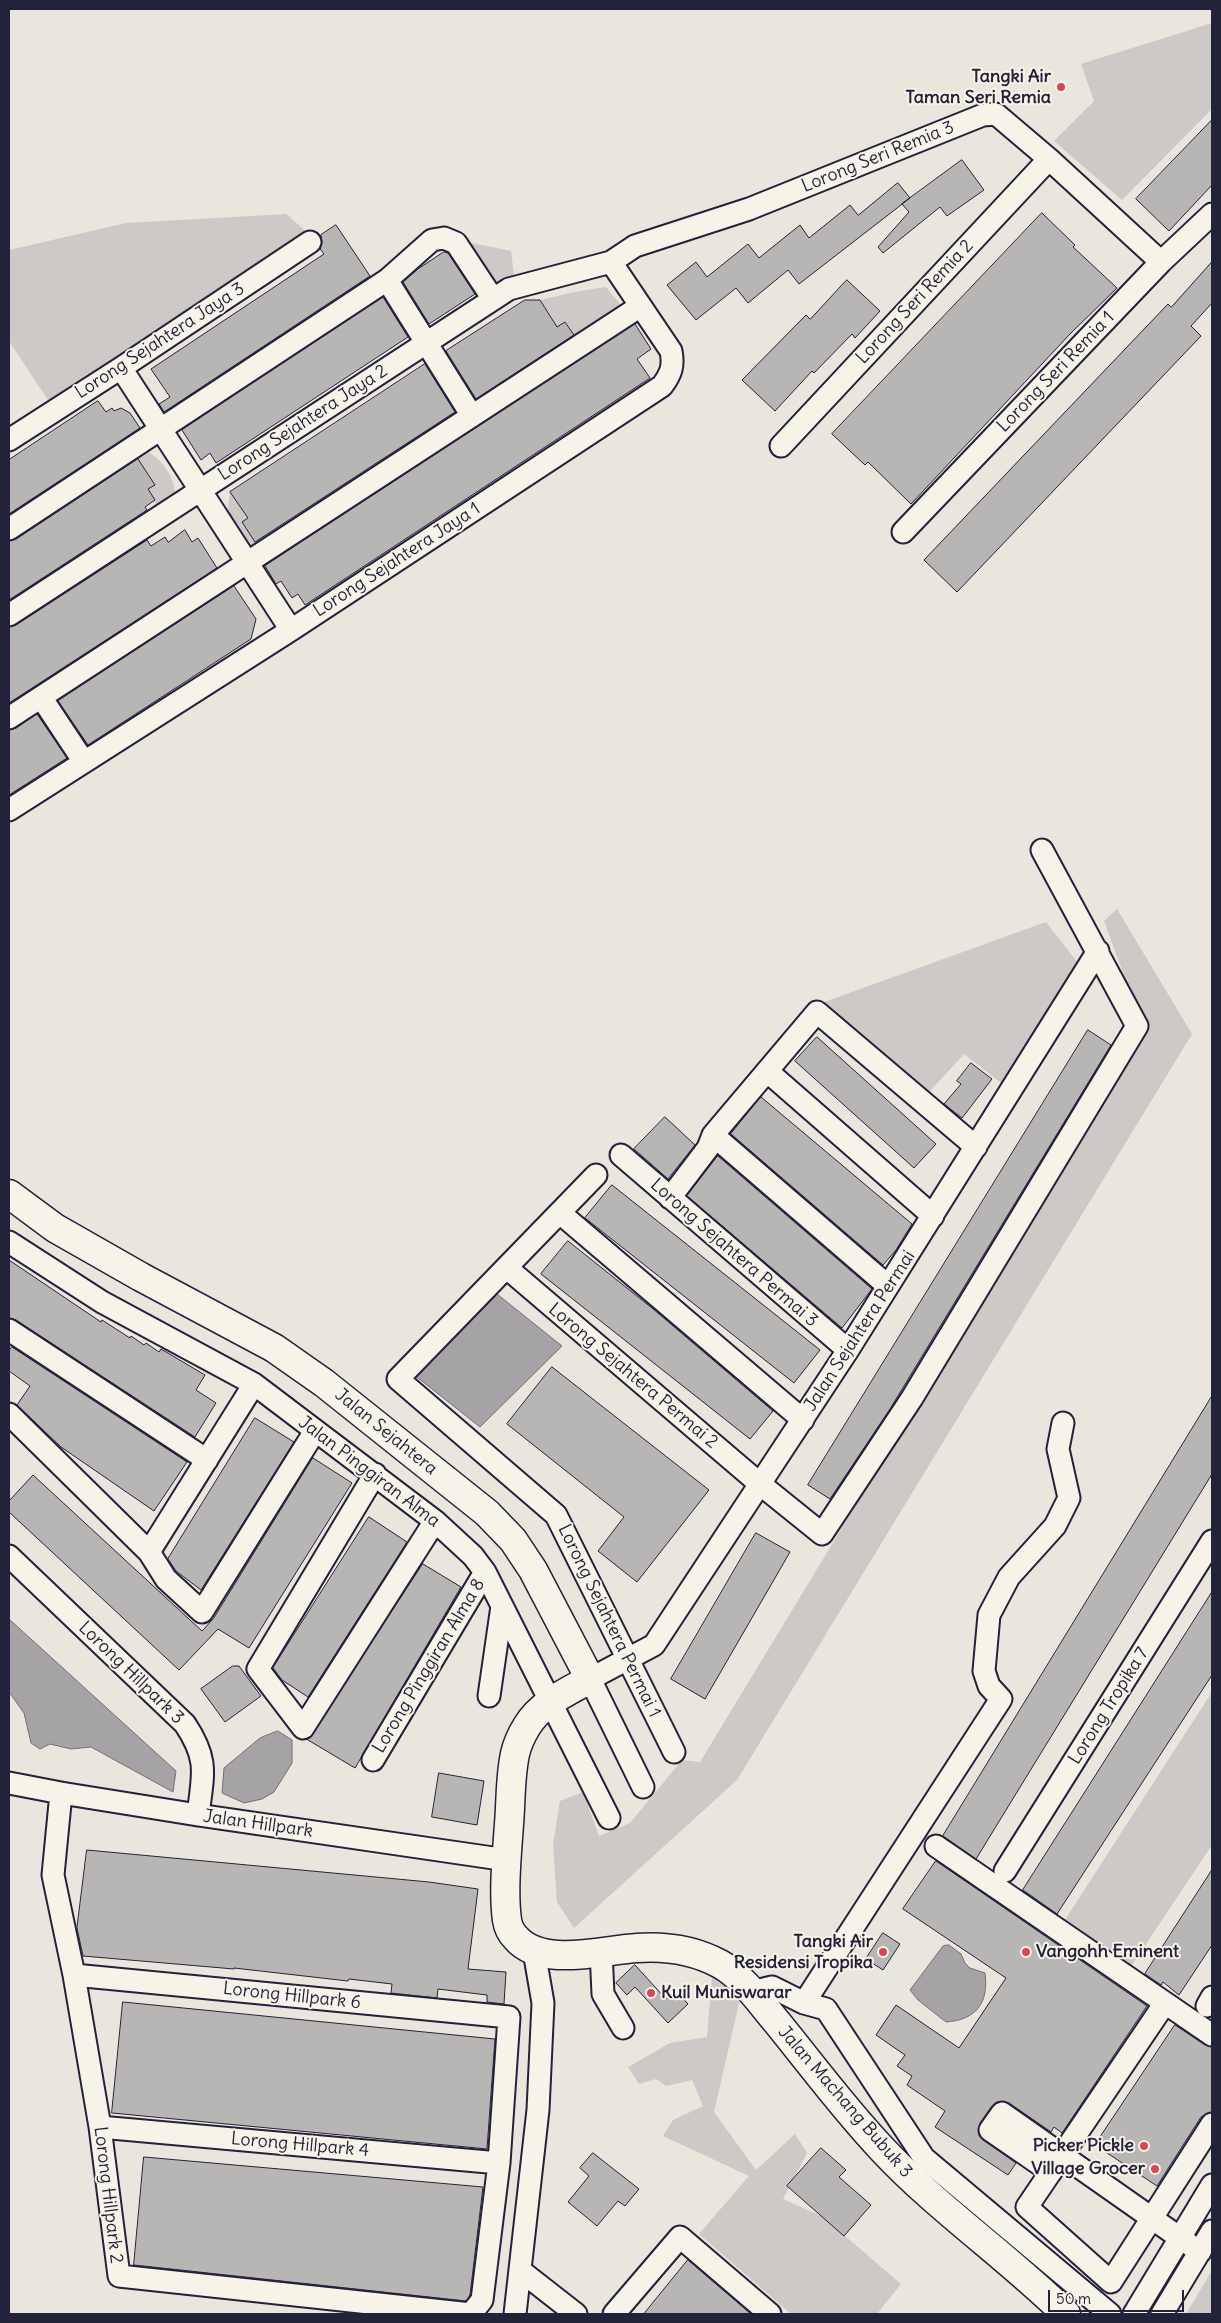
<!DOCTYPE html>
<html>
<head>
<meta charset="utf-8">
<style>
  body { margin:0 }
  #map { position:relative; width:1221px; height:2323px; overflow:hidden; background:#eae6de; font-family:Delius,sans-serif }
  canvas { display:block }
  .frame { position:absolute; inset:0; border:10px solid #22223b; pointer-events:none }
  .scale { position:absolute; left:1048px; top:2290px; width:136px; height:22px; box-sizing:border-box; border:2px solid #22223b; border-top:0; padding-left:6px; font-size:15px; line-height:18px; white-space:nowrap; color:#22223b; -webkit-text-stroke:4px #f7f3e8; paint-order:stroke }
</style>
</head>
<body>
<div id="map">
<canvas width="1221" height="2323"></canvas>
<div class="frame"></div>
<div class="scale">50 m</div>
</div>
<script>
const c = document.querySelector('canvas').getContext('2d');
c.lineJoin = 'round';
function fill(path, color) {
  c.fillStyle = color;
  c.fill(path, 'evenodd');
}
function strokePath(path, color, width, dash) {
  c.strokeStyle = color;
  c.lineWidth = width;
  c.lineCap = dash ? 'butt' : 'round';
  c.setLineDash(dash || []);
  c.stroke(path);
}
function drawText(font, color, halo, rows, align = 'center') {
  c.font = font + ' Delius,sans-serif';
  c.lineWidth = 4;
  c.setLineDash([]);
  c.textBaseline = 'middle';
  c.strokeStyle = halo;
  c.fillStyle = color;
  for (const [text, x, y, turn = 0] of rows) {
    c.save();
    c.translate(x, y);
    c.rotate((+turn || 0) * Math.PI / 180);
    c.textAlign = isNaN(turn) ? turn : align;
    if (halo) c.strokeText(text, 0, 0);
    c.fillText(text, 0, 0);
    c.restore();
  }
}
fill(new Path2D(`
  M1212,23v86l-90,91 -68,-59 40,-40 -13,-37z
  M286,214l22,19 -260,167 -39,-59v-91l117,-27z
  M462,241l49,10 3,25 -20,12z
  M606,287l19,23 -48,30 -11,-18 -9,5 -17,-27 39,-9z
  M144,449c20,12 29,25 32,48l-18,12 -10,-20 6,-4 -19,-30z
  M230,492l18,26 -6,4 16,24 -7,5 -24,-36z
  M1117,909l75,125 -455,746 -163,148 -17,-26 -4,-58 7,-43 23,-9 16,44 31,-13 52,-63 18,2 444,-732 -40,-109z
  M1046,922l32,41 -77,120 -37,-29 -42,46 -109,-94z
  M1212,1692v153l-84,126 -67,-45z
  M712,1977l28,22 -26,113 42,58 39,-36 12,19 -24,46 40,18 78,67 -24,30h-86l-92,-80 50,-58 -86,-40 10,-16 30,-14 -11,-26 -26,6 -10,-7 -17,5 -11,-17 42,-24 37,-6z
  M1212,2270v44h-26z`), '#cdc9c6');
const water = new Path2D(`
  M497,1294l65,52 -82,81 -67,-53z
  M9,1619l167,152 -3,21 -82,-45 -20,2 -21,-5 -10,5 -9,-6 -7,-30 -15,-21z
  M278,1731l14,9v23l-18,29 -12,7 -18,4 -22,-10 2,-25 36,-30z
  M949,1945l12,9 4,9 5,5 15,5c4,30 -9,47 -39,49l-28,-22 -8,-10 33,-44z`);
fill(water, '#a6a3a6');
strokePath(water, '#716f7b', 1);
const building = new Path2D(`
  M1212,120v65l-43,46 -33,-32z
  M962,160l22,30 -37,26 -7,-9 -57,46 -5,-6 31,-35 -7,-8z
  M898,183l12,15 -111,86 -11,-14 -40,33 -12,-15 -40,32 -29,-35 29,-23 11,15 41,-33 11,14 41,-33 9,13 41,-33 8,10z
  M1042,213l33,32 -2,2 44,41 -47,46 -159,170 -43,-42 -3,3 -33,-31z
  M336,225l34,51 -206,136 -5,-8 11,-7 -19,-28 173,-115 -4,-5 2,-7 -1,-7z
  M444,252l4,1 27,41 -46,30 -26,-42 15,-13z
  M1212,262v41l-21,23 10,10 -244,256 -33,-32 244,-256 3,3z
  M847,280l33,31 -25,27 -3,-4 -38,39 -2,-2 -37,40 -33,-31 64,-65 4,4z
  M383,297l25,40 -192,126 -6,-10 -9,7 -19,-30z
  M525,300h15l17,27 8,-5 9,13 -98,64 -30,-48z
  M635,324l16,25 -14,10 13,19 -345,227 -7,-11 -6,4 -11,-17 -5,3 -11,-18z
  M425,364l30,48 -200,130 -13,-20 6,-4 -18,-26z
  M98,401l8,11 6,-4 2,3 7,-3 9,5 10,15 -131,86v-54z
  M138,459l17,26 -7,4 7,11 -10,7 2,3 -138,90v-59l7,-2z
  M185,530l7,12 6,-4 19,30 -208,135v-76l7,-2 131,-85 4,6 14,-9 3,5z
  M234,586l22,33 -5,20 -163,106 -30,-44z
  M37,714l30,44 -58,37v-65l7,-2z
  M1088,1030l23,15 -221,364 -60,90 -22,-14z
  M817,1037l119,107 -22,24 -119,-107z
  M971,1063l21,16 -30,39 -18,-14 17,-20 -4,-3z
  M761,1097l151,127 -16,26 -13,15 -152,-131z
  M665,1117l30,28 -27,34 -34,-30z
  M718,1156l154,133 -30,39 -155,-132z
  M612,1185l208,165 -26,33 -209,-165z
  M568,1241l84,67 121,103 -23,28 -209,-165z
  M9,1260l92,62 1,-2 28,18 1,-2 13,9 2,-2 13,9 2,-3 44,26 -9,15 20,13 -21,34 -179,-117 -7,-2z
  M12,1347l175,115 -33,49 -93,-64 -44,-42 13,-19 -21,-15v-20z
  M552,1367l157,123 -72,92 -39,-31 26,-34 -117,-93z
  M1212,1396v78l-236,385 -33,-23z
  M255,1418l39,24 -93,148 -25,-19 -8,-12z
  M313,1458l39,25 -103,165 -31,-19 -39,41 -170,-158v-11l24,-26 169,156 11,-12z
  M369,1517l38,25 -99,155 -26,-17 -9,-12z
  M756,1533l34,19 -85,147 -34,-20z
  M423,1564l38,23 -106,181 -47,-28z
  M1212,1592v83l-155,239 -34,-24z
  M233,1666h6l22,30 -36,26 -24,-33z
  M439,1773l45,8 -7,44 -45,-8z
  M87,1850l342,32 49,7 -10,80 38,3 -2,32 -17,-2v-7l-49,-6 -1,9 -46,-5 1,-9 -43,-5 -1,2 -114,-13v1l-151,-13 -6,-28z
  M936,1861l211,145 -85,127 -8,-6 -3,5 -42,-29 -12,-1 -5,4 -12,17 -1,12 4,5 33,23 -8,12 -73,-48 10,-16 -38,-26 5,-9 -15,-10 8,-11 -29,-20 20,-30 63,43 47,-70 -103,-69z
  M1212,1870v75l-33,50 -16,-13 -2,3 -16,-11z
  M883,1933l17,11 -17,26 -17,-11z
  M635,1965l31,34 10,-9 12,14 -20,19 -33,-36 -8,8 -11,-12z
  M123,2002l372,37 -8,110 -375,-36z
  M1175,2025l30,20 7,2v65l-11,5 -44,69 -62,-41z
  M821,2148l25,22 -7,7 32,28 -27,31 -57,-50z
  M593,2153l46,36 -14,17 -7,-5 -21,25 -29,-24 21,-26 -9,-8z
  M144,2157l339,30 -13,108 -4,6 -332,-36z
  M688,2260l63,54h-107z`);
fill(building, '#b8b6b5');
strokePath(building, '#22223b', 1);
const minor = new Path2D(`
  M387,280l85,136
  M121,368l170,262
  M9,440l112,-72 189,-126
  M781,446l268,-287
  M9,529l378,-249 45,-40 12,-2 12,5 37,56
  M903,532l258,-270 51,-48
  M9,615l500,-326 102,-27 24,-16 114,-37 234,-94 13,-1 53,45 112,103
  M41,697l43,65
  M9,718l630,-411
  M9,810l282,-180 371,-244c9,-12 12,-20 9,-35l-60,-89
  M767,1071l166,145
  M713,1135l175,151
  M621,1155l227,195
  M596,1175l-198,204 158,136 118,237
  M670,1198l38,-50 5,-13 104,-123 159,135
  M560,1213l243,207
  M9,1242l93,60 152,82 181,137 38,35 12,16 124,246
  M507,1268l253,216 62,50 90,-136 225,-372 -95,-176
  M9,1330l198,130
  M9,1414l140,138 17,27 36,33 113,-181
  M375,1474l-117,195 45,59 132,-207
  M149,1552l105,-168
  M9,1556l176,168c24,36 18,50 13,91
  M489,1696l13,-90
  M373,1760l112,-188
  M9,1783l52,10 137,22 309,45
  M643,1787l-53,-108 64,-34 194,-295 250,-399
  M61,1793l-8,82 21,100 26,152 19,149 352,38
  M936,1846l276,189
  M1005,1871l207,-330
  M601,1951l2,43 20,34
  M74,1975l435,42 -10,146 -17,137 -11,14
  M752,1992l20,-5 32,16 22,6 98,149 186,156
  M804,2003l197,-304 -12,-13 -5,-15 5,-56 20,-38 46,-51 14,-28 -11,-49 5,-26
  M1165,2003l-138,204 84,75 101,-158
  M1207,2006l5,-9
  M100,2127l399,36
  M1051,2172l-61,-42 12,-17 198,139
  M521,2271l55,43
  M515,2314l23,-204 5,-107 -9,-52
  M614,2314l66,-77 90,77
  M1134,2314l78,-129
  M1162,2314l50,-83`);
const major = new Path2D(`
  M9,1194l46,34 86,49 133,71 50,35 163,130 26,27 20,30 57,109c-23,13 -49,24 -63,47 -5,8 -10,19 -12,28 -5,23 -4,47 -6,70 -2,30 -6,67 -2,96 1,7 4,13 9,18 26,30 86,12 121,10 28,-2 57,2 83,16 22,12 40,38 56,57 35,43 68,88 106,128 56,60 125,107 184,165`);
strokePath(minor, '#22223b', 25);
strokePath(major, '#22223b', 31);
strokePath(minor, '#f7f3e8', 21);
strokePath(major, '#f7f3e8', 28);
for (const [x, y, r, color] of [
  [1061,87,5,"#d1495b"],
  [883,1952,5,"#d1495b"],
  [1026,1952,5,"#d1495b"],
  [651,1993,5,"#d1495b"],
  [1144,2146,5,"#d1495b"],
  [1155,2169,5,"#d1495b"]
]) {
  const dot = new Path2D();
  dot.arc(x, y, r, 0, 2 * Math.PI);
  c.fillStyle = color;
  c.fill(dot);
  strokePath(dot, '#f7f3e8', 2);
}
drawText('bold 18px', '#22223b', '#f7f3e8', [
  ["Tangki Air",1051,77],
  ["Taman Seri Remia",1051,98],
  ["Tangki Air",873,1942],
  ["Residensi Tropika",873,1963],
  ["Vangohh Eminent",1036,1952,"left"],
  ["Kuil Muniswarar",661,1993,"left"],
  ["Picker Pickle",1134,2146],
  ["Village Grocer",1145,2169]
], 'right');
drawText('18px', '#22223b', '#f7f3e8', [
  ["Lorong Seri Remia 3",878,157,-22],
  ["Lorong Seri Remia 2",915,302,-47],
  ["Lorong Sejahtera Jaya 3",160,341,-33],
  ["Lorong Seri Remia 1",1056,372,-46],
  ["Lorong Sejahtera Jaya 2",303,423,-33],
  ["Lorong Sejahtera Jaya 1",397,560,-33],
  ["Lorong Sejahtera Permai 3",734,1253,41],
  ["Jalan Sejahtera Permai",860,1331,-57],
  ["Lorong Sejahtera Permai 2",633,1376,40],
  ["Jalan Sejahtera",386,1432,39],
  ["Jalan Pinggiran Alma",369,1472,37],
  ["Lorong Sejahtera Permai 1",609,1621,64],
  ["Lorong Pinggiran Alma 8",429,1666,-59],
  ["Lorong Hillpark 3",131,1673,44],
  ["Lorong Tropika 7",1109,1706,-58],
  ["Jalan Hillpark",258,1824,8],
  ["Lorong Hillpark 6",292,1996,6],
  ["Jalan Machang Bubuk 3",845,2102,49],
  ["Lorong Hillpark 4",300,2145,5],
  ["Lorong Hillpark 2",108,2195,83]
]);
</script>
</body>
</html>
